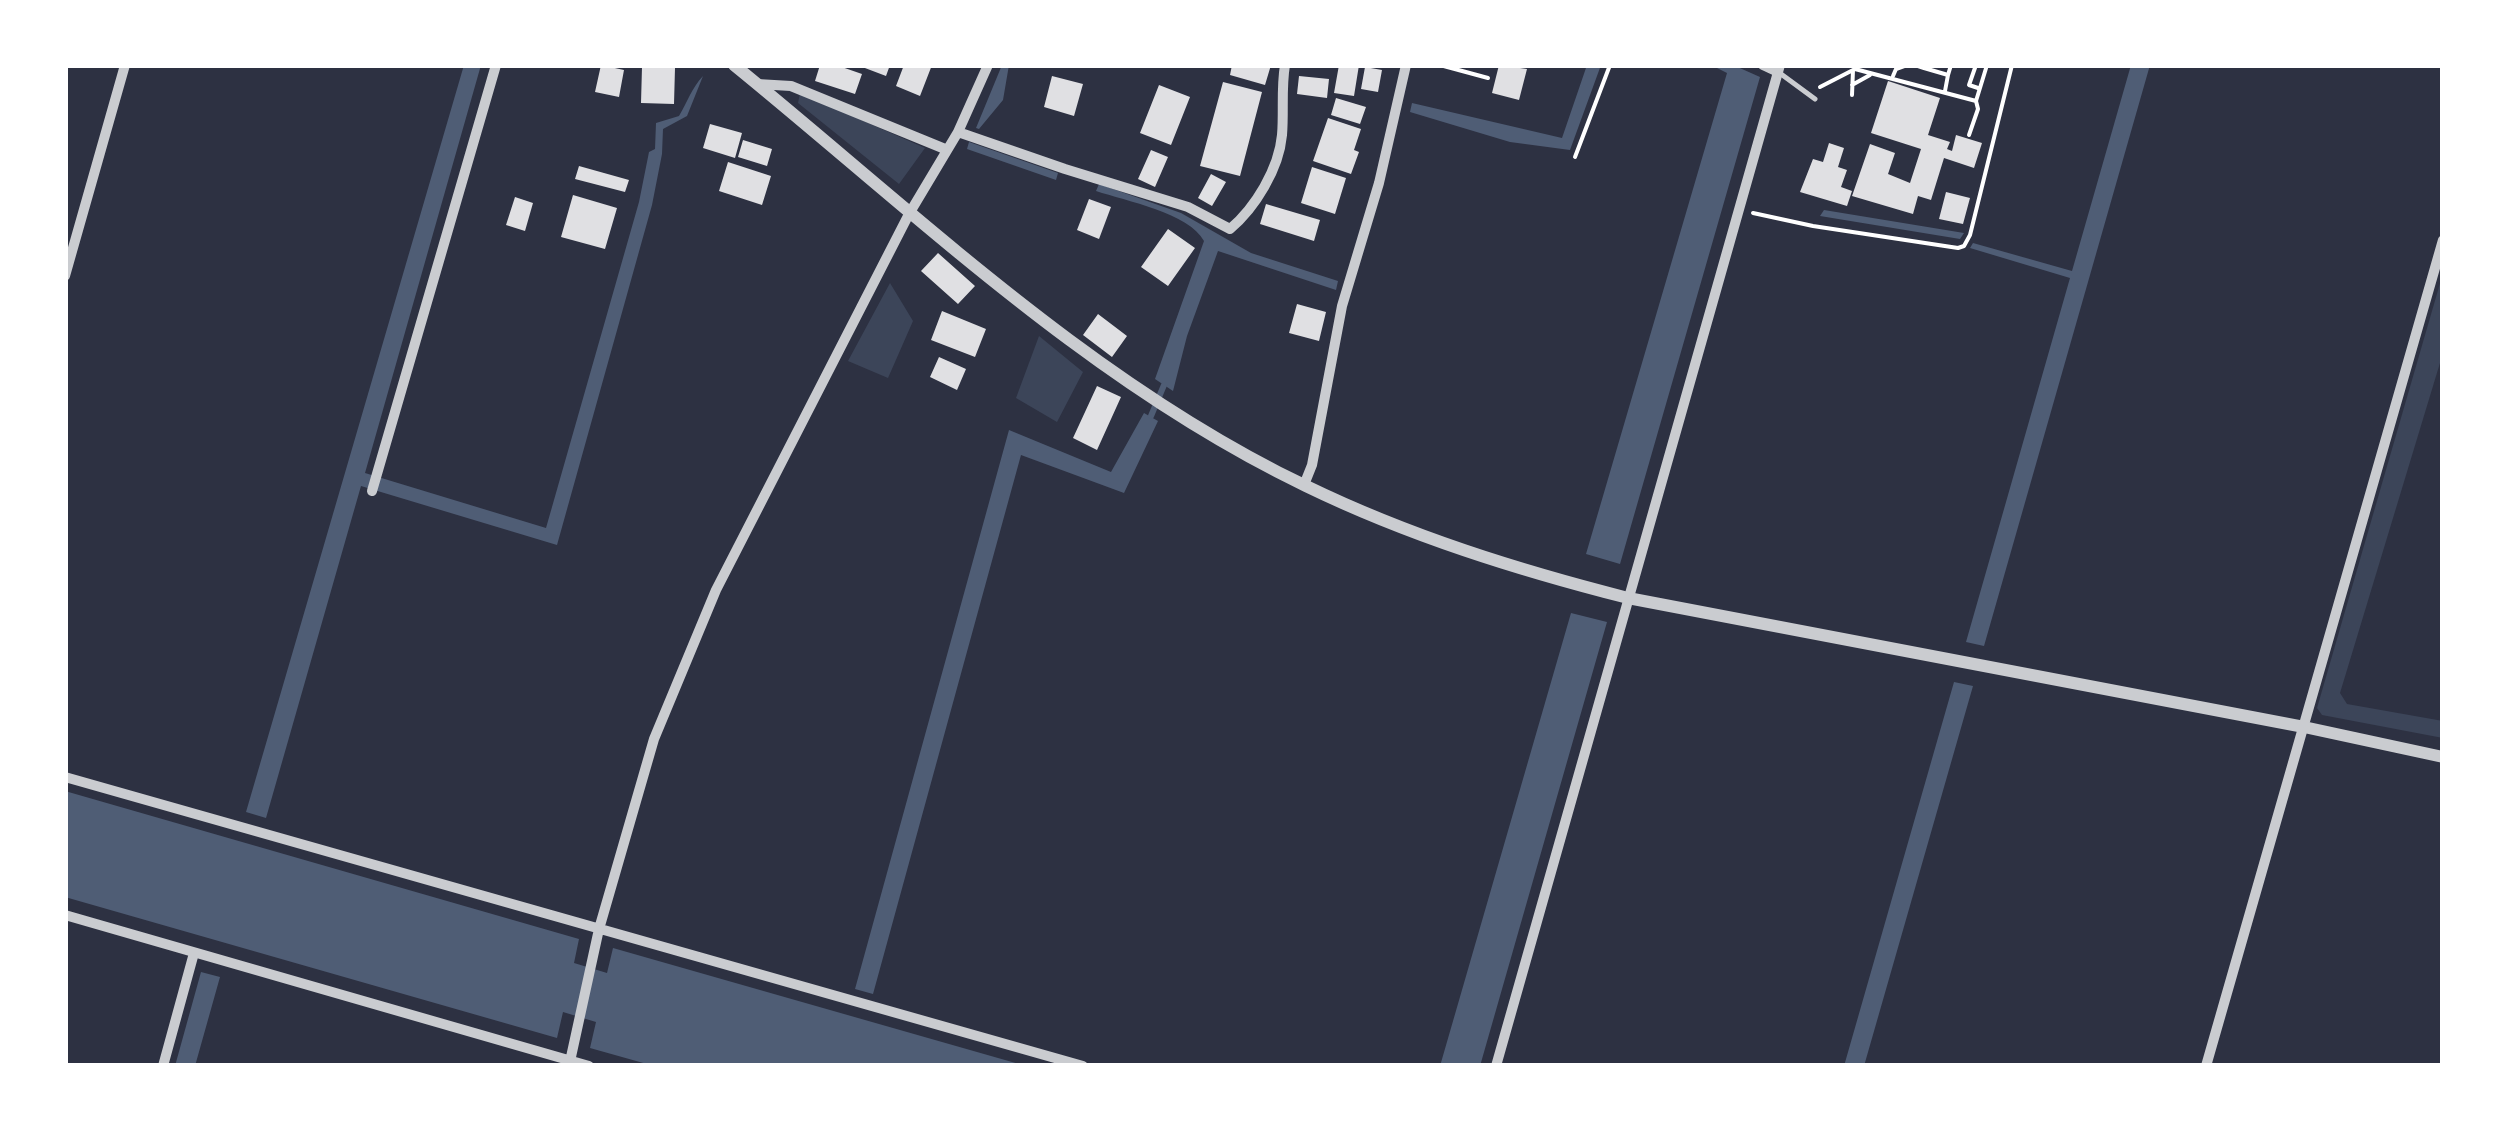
<!DOCTYPE html>
<html>
<head>
<meta charset="utf-8">
<style>
  body { margin:0 }
  #map { position:relative; width:2508px; height:1131px; overflow:hidden; background:#2d3142; font-family:Signika,sans-serif }
  canvas { display:block }
  .frame { position:absolute; inset:0; border:68px solid #fff; pointer-events:none }
</style>
</head>
<body>
<div id="map">
<canvas width="2508" height="1131"></canvas>
<div class="frame"></div>
</div>
<script>
const c = document.querySelector('canvas').getContext('2d');
c.lineJoin = 'round';
function fill(path, color) {
  c.fillStyle = color;
  c.fill(path, 'evenodd');
}
function strokePath(path, color, width, dash) {
  c.strokeStyle = color;
  c.lineWidth = width;
  c.lineCap = dash ? 'butt' : 'round';
  c.setLineDash(dash || []);
  c.stroke(path);
}
fill(new Path2D(`
  M800,93l125,55 -26,36 -101,-81z
  M2443,273v80l-103,340 7,11 96,17v17l-121,-23 -5,-7z
  M890,283l23,38 -25,57 -40,-17z
  M1039,336l44,36 -26,50 -41,-24z`), '#3c4559');
fill(new Path2D(`
  M464,65h17l-116,408 181,55 93,-326 10,-50 6,-3 1,-26 23,-7c9,-15 12,-27 24,-40l-16,40 -24,13 -1,25 -10,51 -95,340 -196,-59 -95,332 -20,-6z
  M1002,65h7l-6,35 -24,29 -3,-1z
  M1587,65h14l-31,85 -60,-8 -100,-30 2,-9 150,35z
  M1711,65h22l27,12 -140,487 -34,-10 141,-481z
  M2131,65h19l-166,581 -18,-4 104,-364 -100,-30 3,-5 99,28z
  M969,142l89,31 -2,7 -89,-31z
  M1099,184l82,29 70,40 87,28 -2,9 -118,-39 -31,85 -14,55 -18,-12 49,-138c-15,-28 -78,-40 -108,-50z
  M1824,210l140,23 -4,6 -140,-23z
  M1144,413l14,8 -34,72 -103,-38 -148,539 -18,-5 154,-559 102,42z
  M1571,613l36,9 -127,444h-40z
  M1954,682l19,4 -109,380h-20z
  M65,791l514,148 -5,24 33,10 6,-25 413,118h-372l-64,-18 6,-26 -33,-10 -6,26 -492,-141z
  M201,972l19,5 -25,89h-20z`), '#4f5d75');
strokePath(new Path2D(`
  M1151,416l13,-31`), '#4f5d75', 6);
fill(new Path2D(`
  M601,65l23,5 -5,27 -24,-5z
  M820,65h16l26,9 -7,20 -40,-13z
  M857,65h33l-4,11z
  M904,65h28l-12,31 -24,-10z
  M1232,65h39l-6,20 -35,-10z
  M1339,65h20l-5,31 -20,-3z
  M1499,65l28,4 -8,31 -27,-7z
  M642,67l33,1 -1,36 -33,-1z
  M1365,67l17,3 -4,22 -17,-3z
  M1052,76l31,8 -9,32 -30,-9z
  M1299,76l30,3 -2,19 -30,-4z
  M1888,81l52,17 -12,37 22,7 -3,7 5,2 4,-16 26,8 -8,25 -30,-10 -13,42 -13,-4 -5,18 -61,-18 18,-52 25,9 -7,21 22,9 11,-34 -50,-16z
  M1223,82l39,10 -22,84 -40,-10z
  M1159,85l31,12 -19,48 -31,-12z
  M1336,98l30,9 -6,17 -29,-9z
  M1328,118l33,11 -7,21 5,2 -8,22 -38,-13z
  M710,124l32,9 -7,25 -32,-10z
  M743,140l29,9 -5,17 -29,-9z
  M1829,143l15,5 -6,19 9,3 -6,17 11,4 -5,15 -47,-14 13,-33 10,3z
  M1151,150l17,7 -13,30 -17,-8z
  M728,162l43,14 -9,29 -43,-14z
  M579,166l50,14 -4,12 -50,-13z
  M1312,167l34,11 -11,36 -34,-11z
  M1211,174l15,8 -14,24 -14,-8z
  M1946,192l24,6 -7,26 -24,-5z
  M573,195l44,13 -12,41 -44,-12z
  M515,197l18,6 -8,28 -19,-6z
  M1089,199l22,8 -12,32 -22,-9z
  M1266,204l54,16 -6,21 -54,-17z
  M1168,229l27,19 -27,38 -27,-19z
  M938,253l37,33 -17,18 -37,-33z
  M1297,304l29,8 -7,29 -30,-8z
  M942,311l44,18 -11,28 -44,-17z
  M1098,314l29,22 -15,21 -29,-22z
  M939,357l27,12 -9,21 -27,-13z
  M1097,386l24,11 -24,53 -24,-12z`), '#e0e0e3');
strokePath(new Path2D(`
  M1440,65l48,13
  M1915,65l9,3 1,-3
  M1958,65l1,1
  M1976,65l-7,20 9,3
  M1924,68l24,7 -3,16
  M1948,75l3,-10
  M1893,76l3,-7 11,-4
  M1852,85l18,-10
  M1820,87l35,-18 121,32 11,-36
  M1852,95l1,-25
  M1969,135l9,-26 -2,-8
  M1575,157l35,-92
  M1753,213l60,13 145,22 6,-2 6,-11 42,-170`), '#fff', 4);
strokePath(new Path2D(`
  M1781,74l34,25`), '#caccd0', 5);
strokePath(new Path2D(`
  M1763,65l15,7
  M757,84l34,2 154,63
  M958,132l107,37 123,38 42,22c25,-21 49,-60 52,-94 2,-23 -1,-47 3,-70
  M65,276l60,-211
  M1304,485l8,-20 30,-159 37,-123 27,-118
  M372,491l124,-426
  M65,777l1018,289
  M65,915l524,151
  M163,1066l31,-113
  M569,1066l30,-137 55,-190 62,-149 193,-376 49,-82 30,-67
  M1496,1066l284,-1001
  M2206,1066l237,-826`), '#caccd0', 10);
strokePath(new Path2D(`
  M734,65c183,149 357,318 572,421 103,50 212,84 322,112l676,129 139,30`), '#caccd0', 12);
</script>
</body>
</html>
